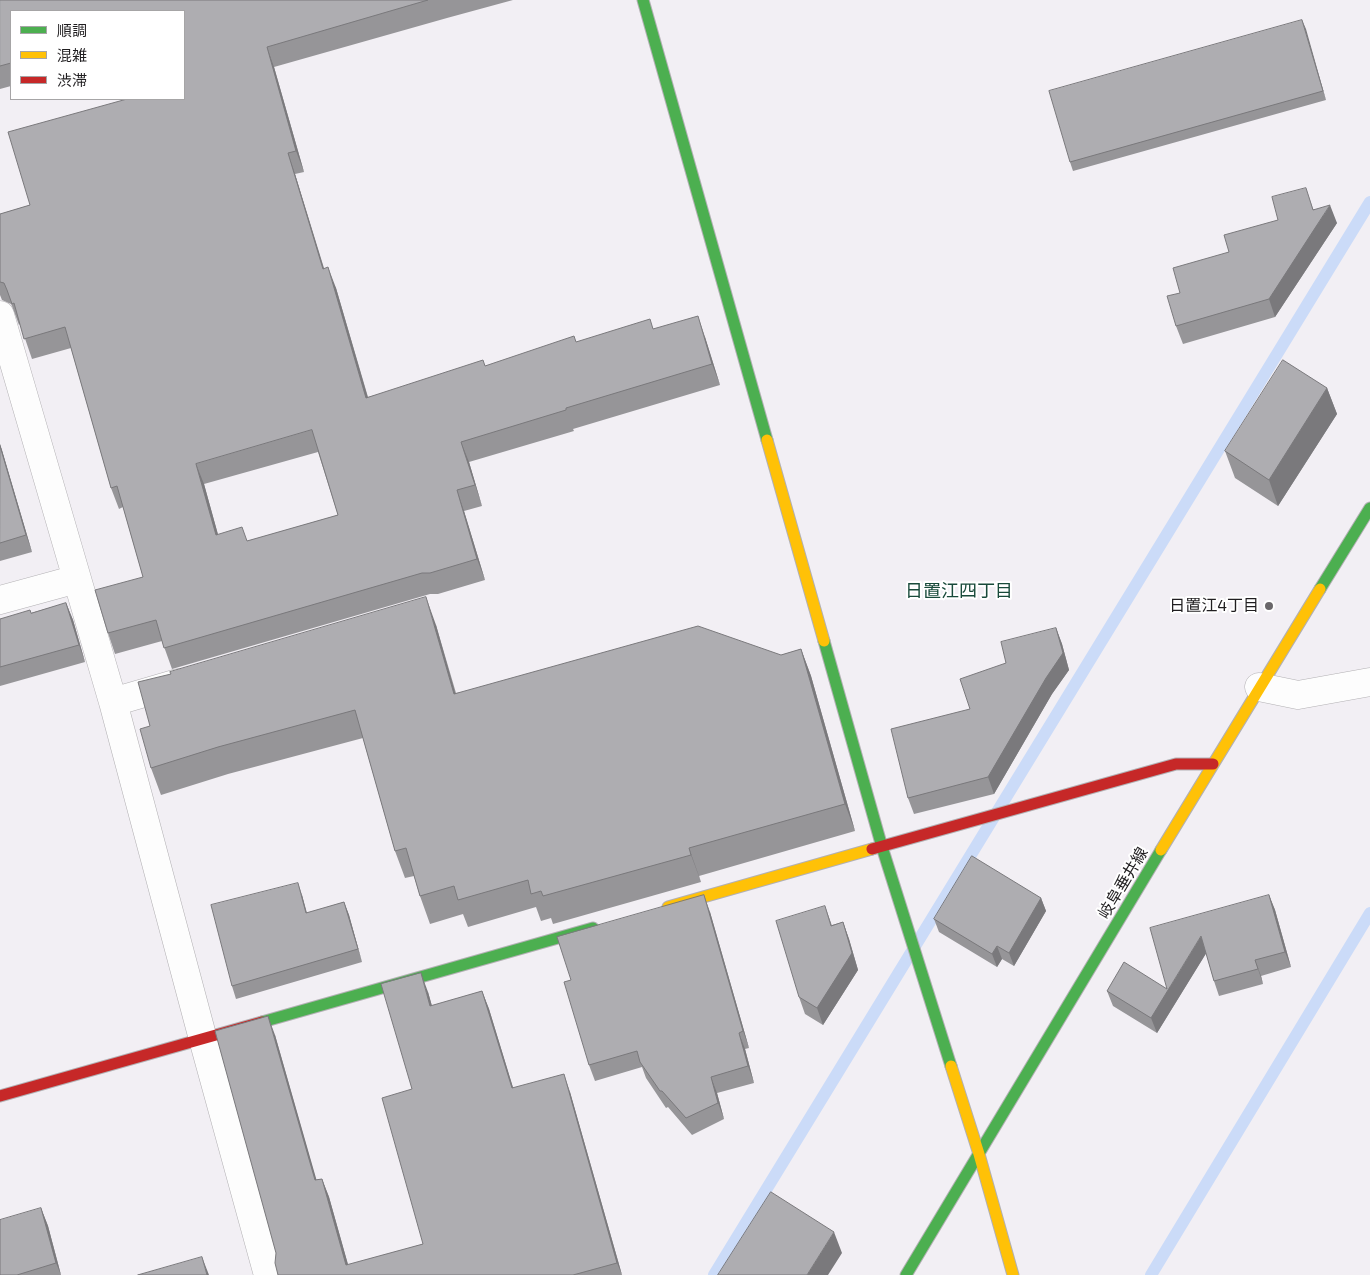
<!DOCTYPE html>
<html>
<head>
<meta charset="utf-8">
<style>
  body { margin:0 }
  #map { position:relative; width:1370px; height:1275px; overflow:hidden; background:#f2eff4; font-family:"Exo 2","Noto Sans JP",sans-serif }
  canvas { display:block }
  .legend { position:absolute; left:10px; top:10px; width:175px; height:90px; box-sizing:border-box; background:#fff; border:1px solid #a6a5a6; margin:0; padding:6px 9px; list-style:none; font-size:15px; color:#201e20 }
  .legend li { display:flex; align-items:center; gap:10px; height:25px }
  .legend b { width:25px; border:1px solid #a6a5a6 }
</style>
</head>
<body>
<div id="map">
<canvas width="1370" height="1275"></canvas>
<ul class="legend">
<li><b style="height:6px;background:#4caf50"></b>順調</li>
<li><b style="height:6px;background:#ffc107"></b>混雑</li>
<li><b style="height:6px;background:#c62828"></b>渋滞</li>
</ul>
</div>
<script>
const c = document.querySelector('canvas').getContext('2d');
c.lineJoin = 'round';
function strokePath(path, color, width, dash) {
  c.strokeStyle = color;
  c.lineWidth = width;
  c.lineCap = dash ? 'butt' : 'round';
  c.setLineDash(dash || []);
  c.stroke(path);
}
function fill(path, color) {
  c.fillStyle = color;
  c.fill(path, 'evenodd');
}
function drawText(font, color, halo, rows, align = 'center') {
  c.font = font + ' "Exo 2","Noto Sans JP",sans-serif';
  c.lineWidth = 4;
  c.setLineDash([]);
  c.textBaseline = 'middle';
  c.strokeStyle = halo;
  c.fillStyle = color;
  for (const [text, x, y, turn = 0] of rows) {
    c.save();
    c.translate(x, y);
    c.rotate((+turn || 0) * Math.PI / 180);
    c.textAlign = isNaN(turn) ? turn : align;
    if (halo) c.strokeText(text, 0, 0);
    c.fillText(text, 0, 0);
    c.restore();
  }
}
strokePath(new Path2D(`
  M714,1275l656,-1073
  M1151,1275l219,-362`), '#cbdbf8', 12);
const street = new Path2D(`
  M0,315l113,387 90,337 65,236
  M0,600l77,-21
  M1259,687l39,8 72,-13
  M113,702l65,-19`);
const fast = new Path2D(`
  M643,0l124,440
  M1320,589l50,-81
  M824,641l58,206 69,219
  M262,1022l331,-94
  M906,1275l255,-425`);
const slow = new Path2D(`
  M767,440l57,201
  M1161,850l159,-261
  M668,907l204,-58
  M951,1066l28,88 34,121`);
const jam = new Path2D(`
  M872,849l304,-85h37
  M0,1096l262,-74`);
strokePath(street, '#b2b0b3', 29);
strokePath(fast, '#b2b0b3', 13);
strokePath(slow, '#b2b0b3', 13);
strokePath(jam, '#b2b0b3', 13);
strokePath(street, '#fdfdfd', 28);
strokePath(fast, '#4caf50', 11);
strokePath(slow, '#ffc107', 11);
strokePath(jam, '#c62828', 11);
fill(new Path2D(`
  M0,0h513l-66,18 -173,49 30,105 -9,2 29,94 12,20 32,109 208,-55 78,-13 51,8 15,48 -147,44 1,2 -105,31 13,44 -18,5 21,69 -47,14h-8l-258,75 -10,-28 -47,13 -7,-21 35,-56 -20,-70 -4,2 -8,-21 -40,-140 -39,11 -12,-35 -1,1 -7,-19 -1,-2 -9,-4 -2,-5v-81l30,-9 154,-106v-88h-173v75l-11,3zM318,452l20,63 -90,26 -30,-6 -14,-51z
  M1302,20l24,80 -253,71 -3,-9z
  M1314,209l23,14 -62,94 -92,27 -7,-18 4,-33 49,-41z
  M1327,388l10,26 -59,92 -43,-28 -10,-27z
  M0,444l32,108 -32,9z
  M66,603l7,17 12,42 -85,24v-67l31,-6z
  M436,625l20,68 325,-38 20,-6 10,27 44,155 -156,45 2,6 -148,42 -2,-6 -10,3 -5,-14 -68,20 -5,-13 -33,10 -10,-28 -6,-20 -9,2 -10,-27 -32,-113 -135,36 -67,21 -10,-27 -1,-42 21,-52z
  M1056,628l6,16 7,26 -17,24 -58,100 -80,20 -6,-16 98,-135z
  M302,895l5,18 37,-11 5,13 13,47 -126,37 -4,-13z
  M1269,895l6,15 16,57 -30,9 2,8 -44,12 -5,-15 -8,-28 -49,80 -44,-27 -6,-15 60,-2z
  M1041,898l5,13 -32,55 -12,-7 -5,8 -58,-35 -5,-13z
  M710,912l39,136 -4,1 9,34 -37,10 7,26 -32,16 -24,-28 -2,1 -20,-30 -4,-11 -47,14 -6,-16 -18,-85z
  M843,922l6,17 9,31 -35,55 -18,-11 -6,-17 33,-72z
  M482,991l7,18 24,79 57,4 52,183h-344l-2,-22 -1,-218 41,145 6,-1 7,18 19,68 75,-21 -11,-155 16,-97 4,14z
  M41,1208l7,18 13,49h-61z`), '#969598');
fill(new Path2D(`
  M1302,20l4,9 20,71 -3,-9z
  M267,47l7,20 30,105 -8,-21z
  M288,153l7,21 35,115 -7,-20z
  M1306,188l12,36 12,-19 7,18 -62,94 -6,-18 44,-89z
  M328,267l8,21 38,131 -8,-21z
  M698,316l7,21 15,48 -8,-21z
  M1327,388l10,26 -59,92 -9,-26z
  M461,442l8,20 13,44 -7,-21z
  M0,444l2,6 30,102 -6,-17 -26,-89z
  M196,464l8,20 20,72 -8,-21z
  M457,490l7,21 21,69 -8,-21z
  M426,597l10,28 27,96 -9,-27z
  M66,603l7,17 12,42 -6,-17z
  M1056,628l6,16 7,26 -17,24 -58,100 -6,-17z
  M801,649l10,27 44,155 -10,-27z
  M689,848l10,28 2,6 -10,-27z
  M298,883l4,12 8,31 -4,-13z
  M704,895l6,17 39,136 -6,-17z
  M1269,895l6,15 16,57 -6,-15z
  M1041,898l5,13 -32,55 -5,-13z
  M344,902l5,13 13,47 -4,-13z
  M825,906l6,17 6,19 -6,-16z
  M843,922l6,17 9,31 -35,55 -6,-17z
  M1201,936l6,16 -50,81 -6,-15z
  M997,946l5,13 -5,8 -5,-13z
  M1255,960l6,16 2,8z
  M421,973l7,19 9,32 -7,-18z
  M482,991l7,18 30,98 -7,-19z
  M268,1016l7,19 47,164 -7,-19z
  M739,1033l6,16 9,34 -6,-17z
  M564,1074l6,18 52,183 -5,-12z
  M711,1077l6,16 7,26 -6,-16z
  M322,1179l7,18 22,78 -5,-10z
  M41,1208l7,18 13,49 -5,-12z
  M834,1232l8,21 -14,22h-21z
  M202,1257l7,18h-2z`), '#7a797c');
const building = new Path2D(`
  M0,0h428l-161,47 29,104 -8,2 35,116 5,-2 38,131 117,-38 2,6 89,-30 2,6 74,-23 3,10 45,-13 14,48 -146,44v2l-105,32 14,43 -18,5 20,69 -47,14h-8l-258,75 -8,-28 -48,13 -13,-43 48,-13 -26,-91 -6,2 -46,-161 -41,12 -10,-36 -2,1 -5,-14 -3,-7 -4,-1v-68l30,-9 -22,-73 119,-33h57v-88h-173v52l-11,3zM312,430l26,85 -91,26 -5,-14 -26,8 -20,-71z
  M1302,20l21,71 -253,71 -21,-71z
  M1306,188l7,22 17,-5 -61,94 -93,27 -9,-30 13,-3 -7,-25 56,-16 -5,-17 54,-15 -6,-23z
  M1283,360l44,28 -58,92 -44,-29z
  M0,446l26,89 -26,8z
  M426,597l28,97 244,-68 83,29 20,-6 44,155 -156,44 2,7 -148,41 -2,-5 -10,3 -3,-14 -70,20 -4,-14 -34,10 -14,-48 -11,3 -40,-141 -137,37 -67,21 -11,-39 10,-3 -12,-44 33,-8 -1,-2z
  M66,603l13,42 -79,22v-48l30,-9 1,3z
  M1056,628l7,25 -17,25 -58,99 -80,21 -17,-69 79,-20 -10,-30 46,-16 -5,-21z
  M972,856l69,42 -32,55 -12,-7 -5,8 -58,-35z
  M298,883l8,30 38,-11 14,47 -126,37 -21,-81z
  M704,895l39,136 -4,2 9,33 -37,11 7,26 -32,15 -24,-27h-2l-20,-29 -3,-11 -48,14 -25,-83 7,-2 -14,-43z
  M1269,895l16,57 -30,8 3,9 -44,12 -13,-45 -50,82 -44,-27 17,-29 43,27 -17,-61z
  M825,906l6,20 12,-4 9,31 -35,55 -18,-11 -23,-76z
  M421,973l9,33 52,-15 30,97 52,-14 53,189 -44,12h-295l-3,-12 1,-10 -61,-222 53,-15 47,164 7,-1 24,86 77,-21 -41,-146 30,-9 -31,-105z
  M771,1192l63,40 -27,43h-89z
  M41,1208l15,55 -39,12h-17v-55z
  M202,1257l5,18h-69z`);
fill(building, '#aeadb1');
strokePath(building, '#7a797c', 1);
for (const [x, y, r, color] of [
  [1269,606,5,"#6a676a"]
]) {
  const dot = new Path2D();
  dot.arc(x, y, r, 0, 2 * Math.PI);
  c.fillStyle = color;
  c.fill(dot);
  strokePath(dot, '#fff', 2);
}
drawText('16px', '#201e20', '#fff', [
  ["日置江4丁目",1259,606]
], 'right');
drawText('16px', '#201e20', '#fff', [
  ["岐阜垂井線",1123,883,-59]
]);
drawText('18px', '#184a3a', '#fff', [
  ["日置江四丁目",959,591]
]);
</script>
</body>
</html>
